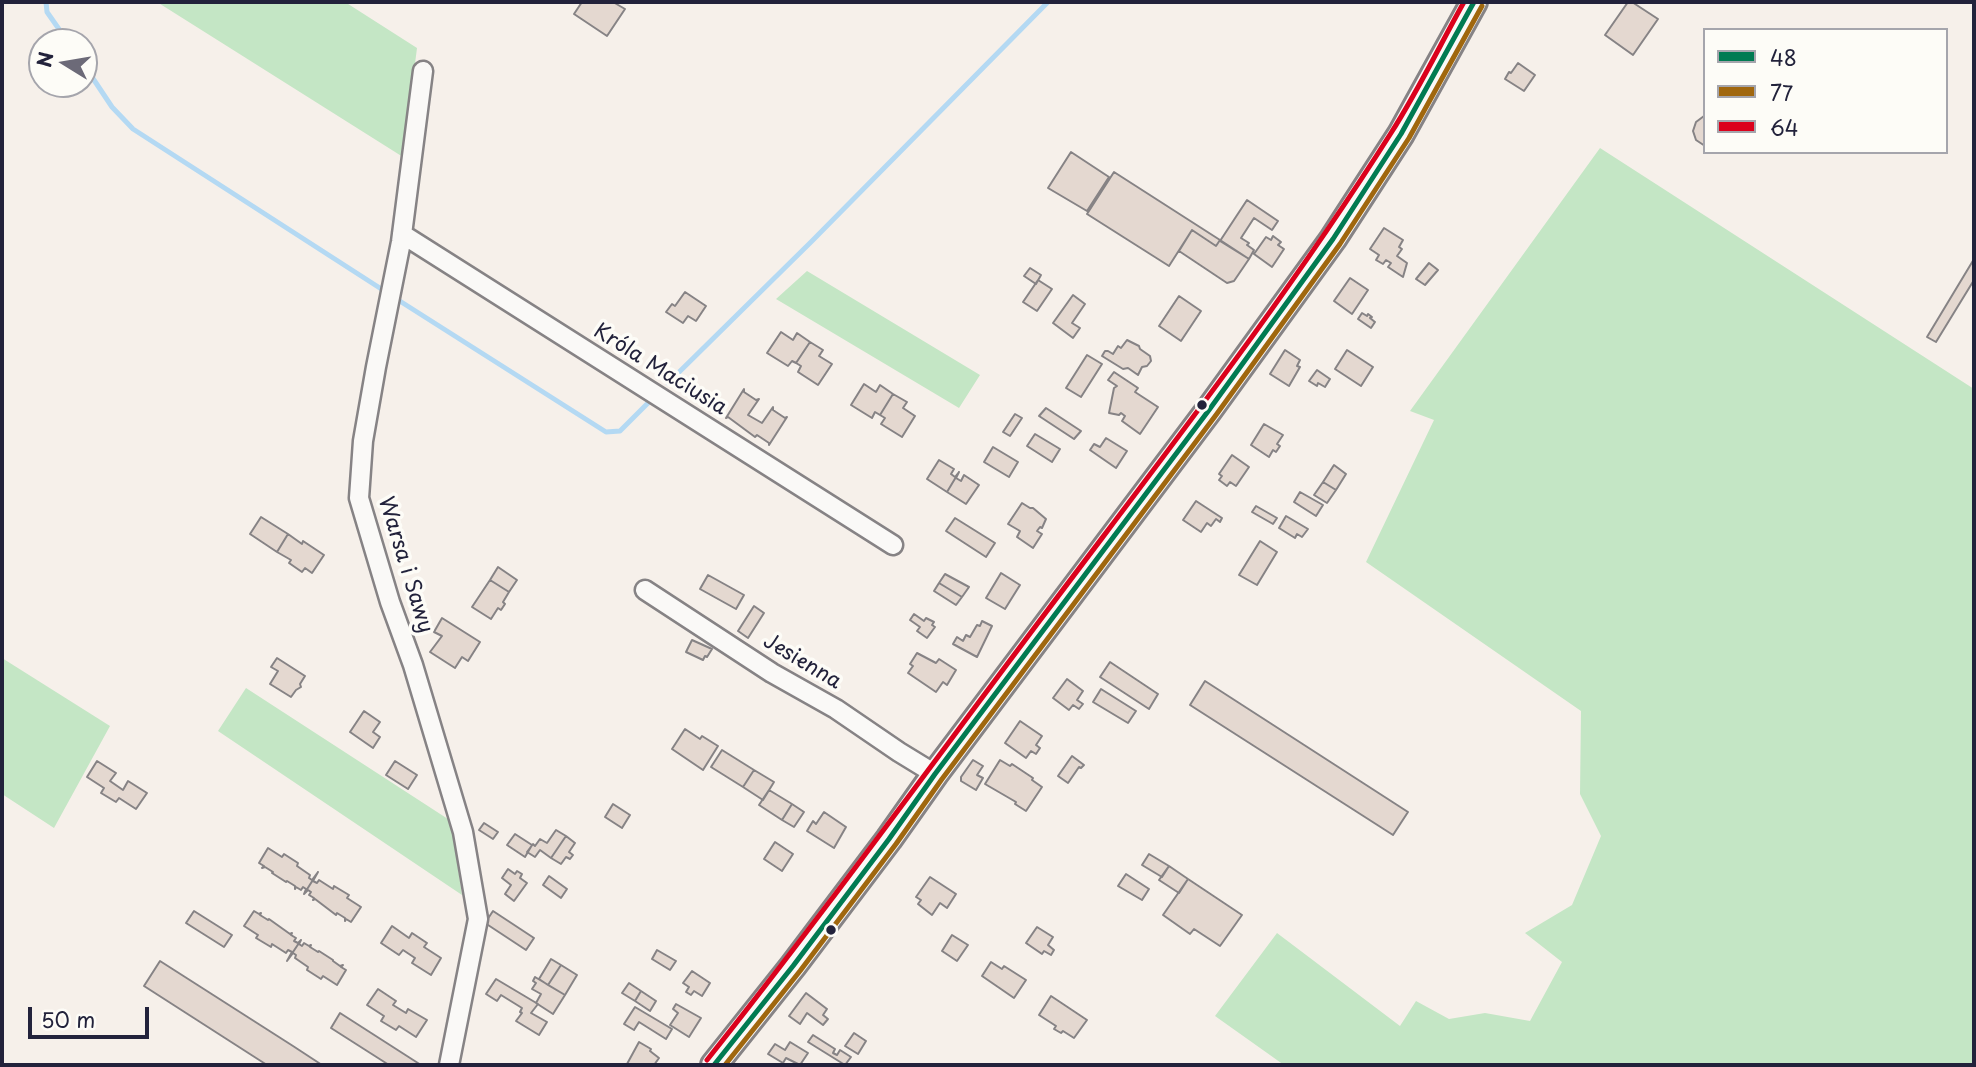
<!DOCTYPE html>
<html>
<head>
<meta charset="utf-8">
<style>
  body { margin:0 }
  #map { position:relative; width:1976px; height:1067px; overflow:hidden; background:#f6f0ea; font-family:"Playpen Sans",sans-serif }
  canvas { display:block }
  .frame { position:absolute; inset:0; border:4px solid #22223b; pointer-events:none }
  .legend { position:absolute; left:1703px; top:28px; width:245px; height:126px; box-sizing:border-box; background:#fdfcf7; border:2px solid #a5a5ac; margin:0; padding:9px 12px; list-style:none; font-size:21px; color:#22223b }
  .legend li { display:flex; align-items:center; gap:14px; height:35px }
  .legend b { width:35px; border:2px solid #a5a5ac }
  .north { position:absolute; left:28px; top:28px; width:70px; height:70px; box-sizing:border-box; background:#fdfcf7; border:2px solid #a5a5ac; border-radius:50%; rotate:281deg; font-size:19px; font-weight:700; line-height:28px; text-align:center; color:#22223b }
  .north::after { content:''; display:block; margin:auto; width:24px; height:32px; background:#6c6a78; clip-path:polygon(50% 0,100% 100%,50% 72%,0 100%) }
  .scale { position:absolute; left:28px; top:1007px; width:121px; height:32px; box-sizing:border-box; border:4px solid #22223b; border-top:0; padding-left:9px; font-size:21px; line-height:24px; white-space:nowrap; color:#22223b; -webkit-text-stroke:5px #fdfcf7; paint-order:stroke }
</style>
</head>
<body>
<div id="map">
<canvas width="1976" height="1067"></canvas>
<div class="frame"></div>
<ul class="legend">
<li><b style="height:9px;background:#017b52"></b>48</li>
<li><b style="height:9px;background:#a0670e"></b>77</li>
<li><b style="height:9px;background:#db011c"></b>64</li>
</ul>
<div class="north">N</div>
<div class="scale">50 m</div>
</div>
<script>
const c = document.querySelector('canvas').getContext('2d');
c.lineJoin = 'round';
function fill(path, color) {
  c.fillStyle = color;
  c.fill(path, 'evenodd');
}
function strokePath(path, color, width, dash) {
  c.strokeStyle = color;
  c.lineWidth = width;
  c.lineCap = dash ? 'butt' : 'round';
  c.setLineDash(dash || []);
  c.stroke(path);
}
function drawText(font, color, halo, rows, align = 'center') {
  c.font = font + ' "Playpen Sans",sans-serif';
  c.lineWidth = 7;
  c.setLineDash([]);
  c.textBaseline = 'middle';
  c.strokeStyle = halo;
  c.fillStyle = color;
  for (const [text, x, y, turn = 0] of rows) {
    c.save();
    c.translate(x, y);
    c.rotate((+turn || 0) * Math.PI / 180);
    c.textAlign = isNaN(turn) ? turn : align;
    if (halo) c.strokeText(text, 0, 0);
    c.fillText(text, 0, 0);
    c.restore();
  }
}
fill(new Path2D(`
  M157,2h188l72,46 -14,109z
  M1600,148l374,241v676h-690l-69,-49 62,-83 123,93 16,-25 33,18 36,-6 45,8 32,-59 -37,-29 47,-28 29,-69 -21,-42 1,-83 -215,-149 68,-142 -24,-9z
  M807,271l173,104 -21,33 -183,-109z
  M2,658l108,68 -56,102 -52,-34z
  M246,688l205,133 11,74 -244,-164z`), '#c4e6c5');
strokePath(new Path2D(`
  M46,2l1,10 21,30
  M84,65l28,42 21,22 253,163
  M395,298l211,134 14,-1 31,-31
  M668,383l144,-142 236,-239`), '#b4d9f3', 5);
const building = new Path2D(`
  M582,2h31l12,7 -18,27 -33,-22z
  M1628,2h4l26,17 -25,36 -28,-20z
  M1518,63l17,12 -11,16 -19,-12 4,-7 2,1z
  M1704,116h1v30l-9,-6 -3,-9 3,-9z
  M1071,152l38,25 -22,34 -39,-23z
  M1114,172l106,68 -4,6 -24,-16 -23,36 -82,-52z
  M1247,200l31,21 -6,9 -18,-12 -13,20 8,5 -2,2 7,5 -5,9 -29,-18z
  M1384,228l19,12 -4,7 3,2 -5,7 10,7 -4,14 -15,-10 3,-4 -5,-3 -3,4 -7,-4 3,-5 -9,-6z
  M1192,230l24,16 4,-6 29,19 -15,22 -7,2 -48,-32z
  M1273,236l8,6 -3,3 6,4 -12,18 -18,-13 12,-17 5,3z
  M1974,259v21l-38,62 -9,-5z
  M1429,263l9,7 -13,15 -9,-6z
  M1030,268l11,7 -5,9 -12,-8z
  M1350,278l18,12 -16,24 -18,-13z
  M1038,280l14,9 -15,22 -14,-9z
  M685,292l21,14 -10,15 -8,-5 -5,7 -17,-11 6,-8 3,2z
  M1073,295l12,9 -13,19 8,5 -7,10 -20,-15z
  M1179,296l22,15 -20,30 -22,-15z
  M1362,313l5,3 1,-2 4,3 -2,1 5,4 -4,6 -13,-9z
  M781,332l12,8 4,-7 13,9 -14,21 -4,-2 -4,5 -21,-13z
  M1127,340l12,6 1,3 10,7 1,5 -4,5 -5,1 -4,8 -10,-7 -5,1 -21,-13 3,-5h3l5,3 5,-8 3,2z
  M810,342l13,8 -4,6 13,8 -14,21 -20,-13 3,-6 -5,-3z
  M1285,350l15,10 -3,6 3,1 -11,19 -19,-12z
  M1347,350l26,17 -12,19 -26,-17z
  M1087,355l15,9 -21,33 -15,-9z
  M1317,370l13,9 -5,8 -7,-4 -1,3 -8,-5z
  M1114,372l24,16 -3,4 23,15 -18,27 -18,-13 3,-5 -4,-3 -2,2 -10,-2 5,-25 3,-2 -9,-6z
  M864,384l12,8 4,-7 13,9 -13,21 -5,-3 -3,6 -21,-13z
  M744,389v3l12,8 3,-1 -11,16 14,8 11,-16v3l12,8 2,-1 -18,28v-2l-12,-8 -2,2 -27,-20 -2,1z
  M893,394l14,8 -4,6 12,8 -13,21 -21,-13 4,-6 -5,-3z
  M1046,408l35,23 -7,8 -35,-23z
  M1015,414l7,4 -12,18 -7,-4z
  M1264,424l19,11 -6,9 3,2 -4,6 -3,-2 -4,7 -18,-12z
  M1035,434l25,15 -8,13 -25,-16z
  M1106,438l21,13 -11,17 -26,-18 4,-6 6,3z
  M993,447l25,15 -9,15 -25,-15z
  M1232,455l17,12 -13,19 -6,-4 -3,4 -8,-6 3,-4 -3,-2z
  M939,460l15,9 -3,5 4,3 4,-5 -12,20 -20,-13z
  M1334,465l12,9 -10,16 -13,-8z
  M959,472l-3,6 5,3 3,-6 15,10 -13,19 -19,-12z
  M1323,482l13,8 -9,13 -13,-8z
  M1300,492l23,13 -7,11 -22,-14z
  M1196,501l26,17 -2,4 -4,-3 -5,7 -4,-3 -6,9 -18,-12z
  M1022,503l8,5h3l13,11 -4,9 -2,-1 -3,4 5,3 -9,14 -16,-11 3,-6 -12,-7z
  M1256,506l21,12 -4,6 -21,-12z
  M1286,516l22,13 -6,8 -5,-3 -2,4 -16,-10z
  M261,517l27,17 -11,18 -27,-18z
  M955,518l40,25 -9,14 -40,-26z
  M288,534l14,10 1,-3 21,14 -12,18 -7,-5 -3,4 -13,-9 2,-3 -14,-8z
  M1260,541l17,11 -20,33 -18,-10z
  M498,567l19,13 -8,12 -19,-12z
  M1001,573l19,12 -15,24 -19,-11z
  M945,574l24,13 -7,10 -23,-14z
  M708,575l36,20 -8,14 -36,-20z
  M490,580l19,12 -6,10 2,2 -4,6 -3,-2 -7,11 -19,-12z
  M939,583l23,14 -6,8 -22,-14z
  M754,606l10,7 -16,25 -10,-7z
  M914,614l10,7 2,-3 8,4 -2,3 3,2 -8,11 -10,-7 3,-4 -10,-7z
  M442,618l38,24 -12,19 -6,-4 -7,11 -25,-16 12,-16 -8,-4z
  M982,621l10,5 -15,31 -24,-13 4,-7 6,4 3,-6 4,2 7,-12 3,1z
  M692,640l20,9 -5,8 -2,-1 -2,4 -17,-8z
  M917,653l19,10 3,-4 17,11 -9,15 -4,-3 -7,10 -28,-19 5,-7 -3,-2z
  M277,658l28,18 -5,8 1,3 -5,3 -5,7 -21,-13 8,-13 -7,-4z
  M1110,662l48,32 -9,15 -49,-32z
  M1067,679l16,12 -6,9 6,4 -4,5 -6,-4 -4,5 -16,-12z
  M1205,681l203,131 -15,23 -203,-130z
  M1101,689l35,22 -8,12 -35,-21z
  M364,711l16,11 -7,10 7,5 -7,11 -23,-16z
  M1020,721l22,15 -6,9 4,3 -4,6 -5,-3 -5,7 -21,-15z
  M685,729l15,10 2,-3 16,10 -15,24 -31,-21z
  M722,750l32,20 -11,17 -32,-20z
  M1072,756l12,9 -3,3 -2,-1 -11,16 -10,-7z
  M973,760l10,6 -6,9 6,3 -7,12 -15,-9v-4z
  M1000,760l10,6 2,-2 21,14 -1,2 10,7 -16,24 -11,-7 1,-2 -31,-18z
  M97,761l19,12 -6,8 13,9 5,-9 19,12 -11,16 -17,-11 -3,4 -15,-9 3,-5 -17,-11z
  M395,761l22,14 -9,14 -22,-14z
  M754,770l20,12 -11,18 -20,-13z
  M769,790l23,14 -10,16 -23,-15z
  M613,804l17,11 -8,13 -17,-11z
  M792,804l12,8 -10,15 -12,-7z
  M824,812l22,15 -12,21 -27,-17 6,-10 3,3z
  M484,823l14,9 -5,7 -14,-9z
  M556,830l10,6 -15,22 -11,-8 -5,7 -8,-5 6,-8 2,2 5,-7 7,4z
  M515,834l17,11 -7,12 -18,-12z
  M566,836l9,7 -6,9 4,3 -3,4 -4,-2 -5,7 -10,-6z
  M775,842l18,12 -11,17 -18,-12z
  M268,848l14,9 2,-3 14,9 -1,3 13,9 -1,3 3,2 6,-8 -14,22 2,-5 -3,-2 -2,3 -5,-3 -1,2v-3l-8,-5 -1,1 -14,-9 1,-1 -8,-5 -3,1 2,-2 -5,-3z
  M1149,854l20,12 -7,11 -20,-12z
  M1169,866l19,13 -9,14 -20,-13z
  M508,869l7,5 2,-3 5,3 -2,4 7,5 -13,18 -9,-7 6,-9 -9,-7z
  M318,872l-5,9 4,2 2,-3 14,9 1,-3 15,9 -2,3 14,9 -10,15 -5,-3 -1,2v-3l-8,-5 -1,2 -21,-16 -2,1 1,-2 -5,-3 2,-3 -3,-2 -4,4z
  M1126,874l23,15 -7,11 -24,-14z
  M549,876l18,13 -6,9 -18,-13z
  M930,877l26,17 -9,14 -7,-5 -8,12 -14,-11 3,-4 -5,-3z
  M1188,879l54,36 -22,31 -26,-17 -4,5 -27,-19z
  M194,911l38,24 -8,12 -38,-24z
  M254,911l5,3 2,-1 -1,2 8,5 1,-1 21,15 2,-1 -1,2 5,3 -2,3 4,2 3,-3 -14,21 5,-9 -4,-2 -2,3 -14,-9 -1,3 -15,-9 2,-3 -14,-9z
  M493,911l41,27 -8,12 -41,-27z
  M392,926l17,12 3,-5 15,10 -3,4 17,11 -10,17 -19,-12 3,-5 -12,-8 -4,5 -18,-12z
  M1037,927l16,10 -5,8 6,5 -3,5 -7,-4 -2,3 -16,-11z
  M952,935l16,10 -11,16 -15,-10z
  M301,940l-2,4 3,2 2,-3 5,3 2,-1 -1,2 8,5 1,-1 14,9v1l7,5 3,-1 -2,2 5,3 -9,15 -14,-9 -2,3 -14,-9 1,-3 -13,-9 1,-3 -3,-2 -6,8z
  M657,950l19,11 -6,9 -18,-11z
  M551,959l10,6 -13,20 -9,-6z
  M160,961l133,85 29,19h-55l-123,-79z
  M991,962l11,7 2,-3 22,14 -12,18 -32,-22z
  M561,965l16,10 -12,20 -17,-10z
  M692,971l18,12 -8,13 -8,-5 -3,4 -5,-3 3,-5 -6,-4z
  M535,977l30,18 -12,19 -17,-11 5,-9 -9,-5 4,-6 -3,-2z
  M496,979l42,25 -7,9 16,9 -8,13 -23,-14 6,-8 -2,-1 2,-4 -21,-13 -4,6 -11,-7z
  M629,983l12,8 -6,10 -13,-8z
  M378,989l18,12 -3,4 13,8 2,-4 19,11 -11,17 -17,-11 -3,4 -15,-9 3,-5 -17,-11z
  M641,991l15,10 -6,10 -15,-10z
  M806,993l21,16 -4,6 5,4 -5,6 -16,-12 -7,11 -11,-8z
  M1051,996l36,24 -13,18 -11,-7 -2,2 -7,-4 2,-3 -17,-11z
  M676,1004l25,14 -12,19 -19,-12 8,-12 -5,-4z
  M635,1007l37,22 -6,10 -27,-17 -5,8 -10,-6z
  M340,1013l81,52h-32l-58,-37z
  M854,1033l12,8 -8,13 -13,-8z
  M813,1035l22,14 -2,4 4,2 3,-5 11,7 -6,8 -37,-23z
  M639,1042l12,7 -1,2 9,7 -5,7h-24l-3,-1z
  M790,1042l18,11 -8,12 -14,-7 -3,5 -15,-9 7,-10 10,6z`);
fill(building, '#e4d8d0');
strokePath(building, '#868385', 2);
const minor = new Path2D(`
  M423,71l-22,171 -25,125 -13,74 -4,57 31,104 23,63 50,167 15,87 -29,146
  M402,234l491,311
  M645,590l127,83 64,36 63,43 36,22`);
const secondary = new Path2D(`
  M714,1065l79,-99 96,-127 46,-65 274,-364 124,-171 68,-105 73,-132`);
strokePath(minor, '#868385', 23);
strokePath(secondary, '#868385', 30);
strokePath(minor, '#faf9f7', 18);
strokePath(secondary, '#faf9f7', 24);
strokePath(new Path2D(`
  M714,1065l79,-99 96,-127 46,-65 274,-364 124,-171 68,-105 73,-132`), '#017b52', 5);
strokePath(new Path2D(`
  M725,1065l75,-94 96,-127 46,-65 274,-364 124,-171 69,-106 73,-132`), '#a0670e', 5);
strokePath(new Path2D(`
  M707,1060c117,-147 227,-299 340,-449 118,-157 239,-312 344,-478 27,-42 49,-88 73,-131`), '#db011c', 5);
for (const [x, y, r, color] of [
  [1202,405,6,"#22223b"],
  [831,930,6,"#22223b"]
]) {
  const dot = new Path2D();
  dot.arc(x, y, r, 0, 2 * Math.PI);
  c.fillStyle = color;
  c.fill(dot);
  strokePath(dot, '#fdfcf7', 2.5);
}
drawText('21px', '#22223b', '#fdfcf7', [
  ["Króla Maciusia",660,370,32],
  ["Warsa i Sawy",405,565,73],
  ["Jesienna",802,662,31]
]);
</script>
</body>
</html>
